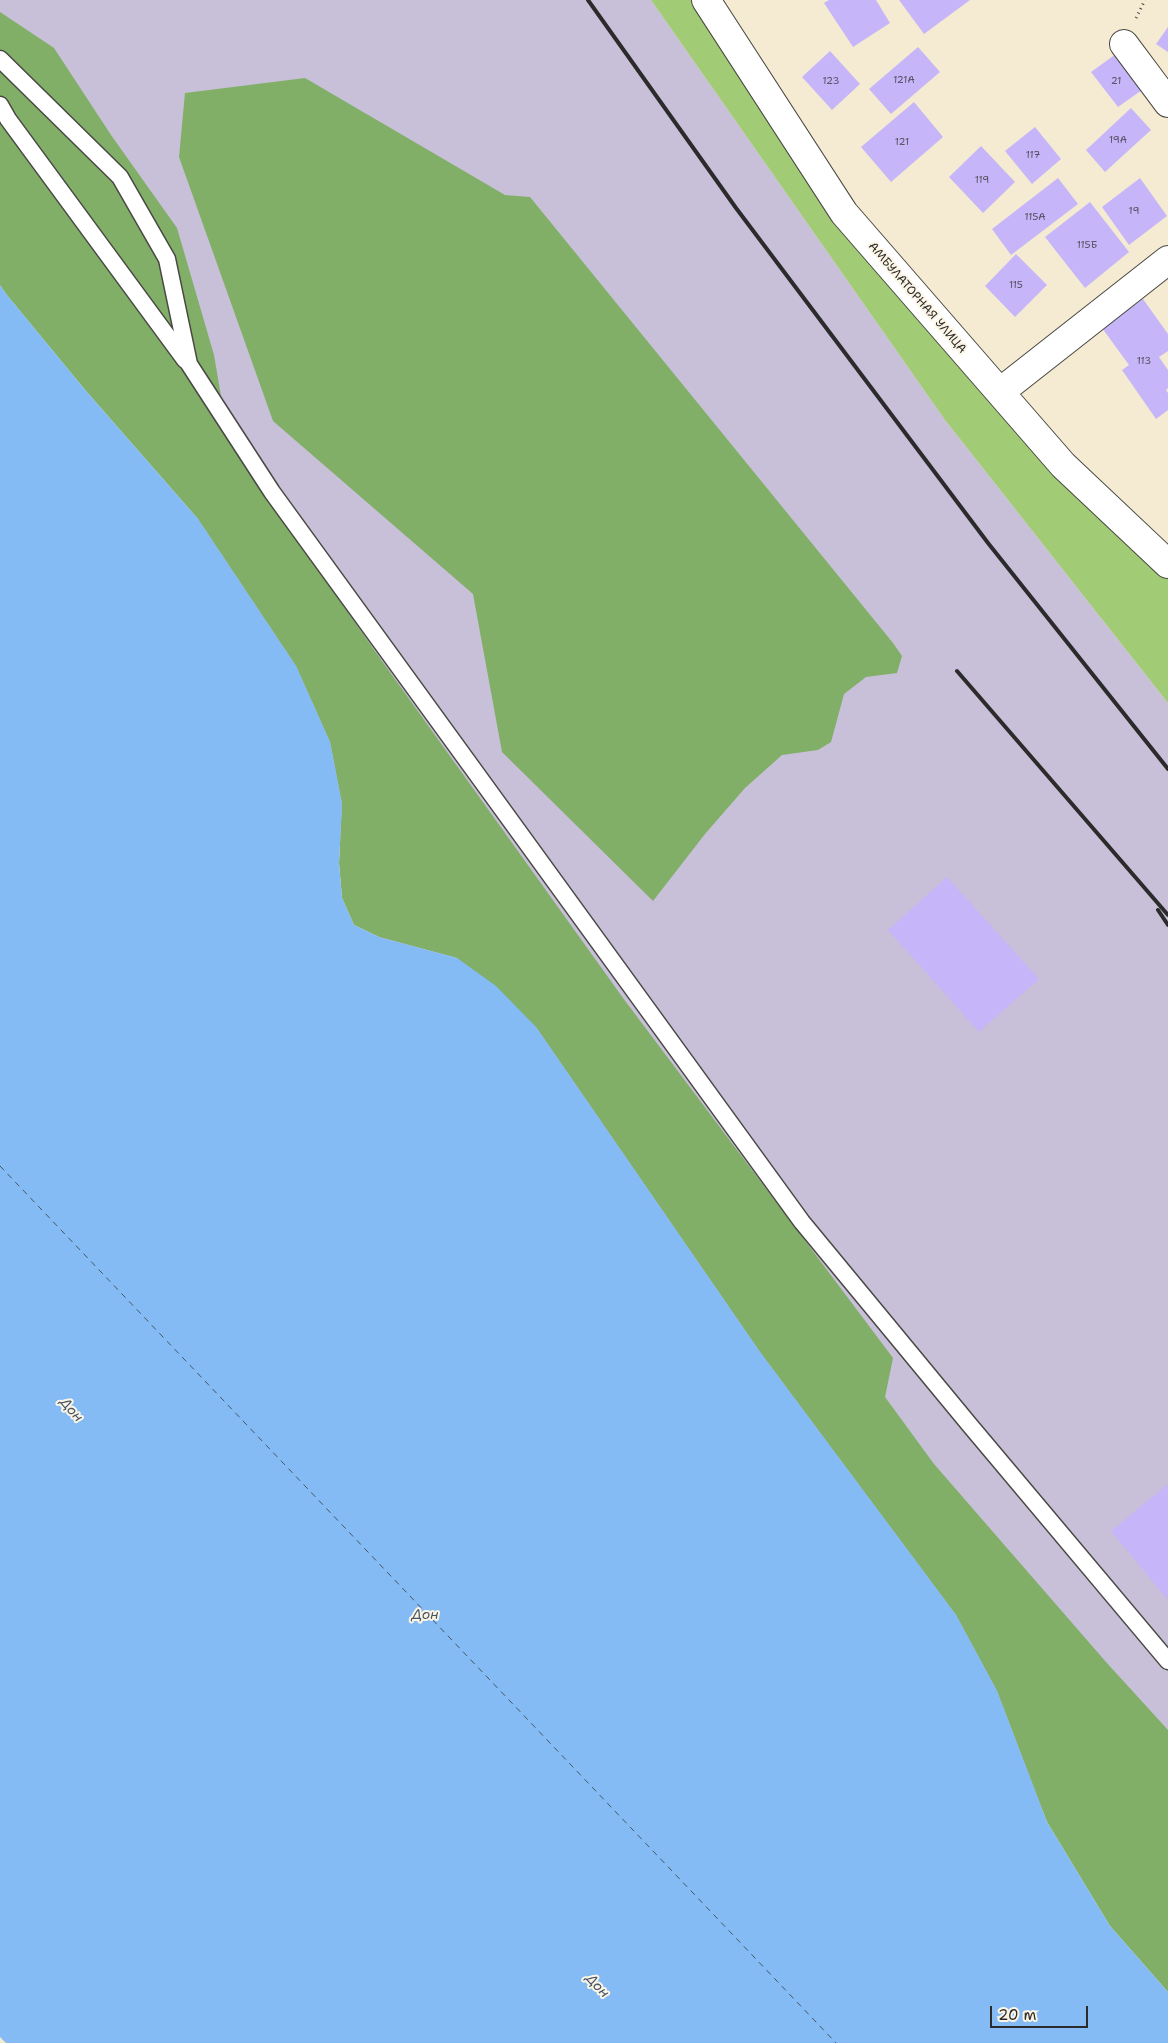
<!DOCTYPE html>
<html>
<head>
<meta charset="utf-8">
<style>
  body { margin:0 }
  #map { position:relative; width:1168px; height:2043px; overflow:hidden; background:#f4ebd2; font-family:"Shantell Sans",sans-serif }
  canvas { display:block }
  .scale { position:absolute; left:990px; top:2006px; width:98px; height:22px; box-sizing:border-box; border:2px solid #2b2b2b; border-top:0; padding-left:6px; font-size:15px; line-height:18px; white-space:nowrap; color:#2b2b2b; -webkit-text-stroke:4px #fcf5e5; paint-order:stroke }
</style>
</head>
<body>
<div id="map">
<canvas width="1168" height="2043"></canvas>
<div class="scale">20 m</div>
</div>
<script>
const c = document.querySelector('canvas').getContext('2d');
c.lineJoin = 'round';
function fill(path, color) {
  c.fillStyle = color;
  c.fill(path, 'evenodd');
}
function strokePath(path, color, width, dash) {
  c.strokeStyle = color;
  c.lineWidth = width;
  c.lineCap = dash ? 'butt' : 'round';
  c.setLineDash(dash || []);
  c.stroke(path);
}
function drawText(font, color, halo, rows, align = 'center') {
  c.font = font + ' "Shantell Sans",sans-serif';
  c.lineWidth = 4;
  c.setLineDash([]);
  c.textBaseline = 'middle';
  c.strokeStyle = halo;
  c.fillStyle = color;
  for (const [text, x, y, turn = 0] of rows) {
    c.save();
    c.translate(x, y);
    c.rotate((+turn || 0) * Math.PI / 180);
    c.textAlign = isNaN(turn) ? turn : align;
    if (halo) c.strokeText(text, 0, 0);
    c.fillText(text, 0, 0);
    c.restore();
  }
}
fill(new Path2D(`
  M0,0h651l294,420 223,283v1289l-711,-1034 -78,-21 -181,-418 -198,-234z`), '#c8bfd8');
fill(new Path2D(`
  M651,0h55l138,213 324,351v139l-223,-283z`), '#a2cb76');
fill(new Path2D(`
  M0,12l54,36 57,87 66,93 37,127 15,88 153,218 241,337 270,360 -8,39 49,67 172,198 62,68v262l-58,-66 -63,-104 -50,-131 -41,-76 -196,-263 -224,-325 -79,-69 -78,-21 -25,-12 -12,-27 -3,-35 3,-59 -12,-62 -34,-76 -98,-147 -112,-128 -80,-97 -6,-9z
  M305,78l200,117 25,2 363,446 9,13 -5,17 -31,4 -22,17 -13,48 -13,8 -36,5 -37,33 -40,46 -52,67 -151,-149 -29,-158 -200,-173 -94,-264 6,-64z`), '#81af67');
fill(new Path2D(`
  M0,285l6,9 80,97 112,128 98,147 34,76 12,62 -3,59 3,35 12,27 25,12 78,21 39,28 40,41 224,325 196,263 41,76 50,131 63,104 58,66v51h-1162l-6,-6z`), '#84bbf4');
strokePath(new Path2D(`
  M0,1166l836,877`), '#465667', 1, [6, 5]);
fill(new Path2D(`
  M829,0h47l14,23 -37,24 -29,-44z
  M899,0h71l-46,34z
  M1168,27v25l-12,-8z
  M918,47l22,25 -49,42 -22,-25z
  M830,51l30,33 -28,26 -30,-33z
  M1116,54l26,36 -24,17 -27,-35z
  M914,102l29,35 -52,45 -30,-35z
  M1131,108l20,22 -46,42 -19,-22z
  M1035,127l26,32 -29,25 -27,-33z
  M981,146l34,36 -32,31 -34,-36z
  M1058,178l20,26 -67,51 -19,-26z
  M1140,178l27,38 -38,29 -27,-38z
  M1090,202l39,50 -44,36 -40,-51z
  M1016,254l31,31 -32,32 -30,-31z
  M1143,299l25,35v17l-9,6 9,13v18l-2,2 2,3v17l-12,9 -34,-49 7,-5 -27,-37z
  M947,877l92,102 -60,53 -91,-102z
  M1168,1484v114l-1,1 -56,-68z`), '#c6b6f9');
const lane = new Path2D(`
  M0,59l120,118 47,82 22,105 83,128 530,730 166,201 200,238
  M0,105l8,14 177,241`);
const street = new Path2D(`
  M706,0l138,213 219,252 105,99
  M1124,44l44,59
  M1000,392l168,-132`);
strokePath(lane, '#494844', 19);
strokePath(street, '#494844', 30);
strokePath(new Path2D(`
  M1136,18l9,-18`), '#494844', 3, [1, 4]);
strokePath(lane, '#fff', 16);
strokePath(street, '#fff', 28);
strokePath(new Path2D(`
  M588,0l148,208 252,335 180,226
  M957,671l211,244
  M1158,910l10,15`), '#2b2b2b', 4);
drawText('10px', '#524e5e', null, [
  ["121А",904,80],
  ["123",831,81],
  ["21",1116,81],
  ["19А",1118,140],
  ["121",902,142],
  ["117",1033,155],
  ["119",982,180],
  ["19",1134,211],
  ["115А",1035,217],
  ["115Б",1087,245],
  ["115",1016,285],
  ["113",1144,361]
]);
drawText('12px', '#2b2b2b', '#fcf5e5', [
  ["АМБУЛАТОРНАЯ УЛИЦА",917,298,49]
]);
drawText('italic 14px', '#465667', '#fcf5e5', [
  ["Дон",71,1410,49],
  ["Дон",425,1615],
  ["Дон",597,1986,47]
]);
</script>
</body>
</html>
